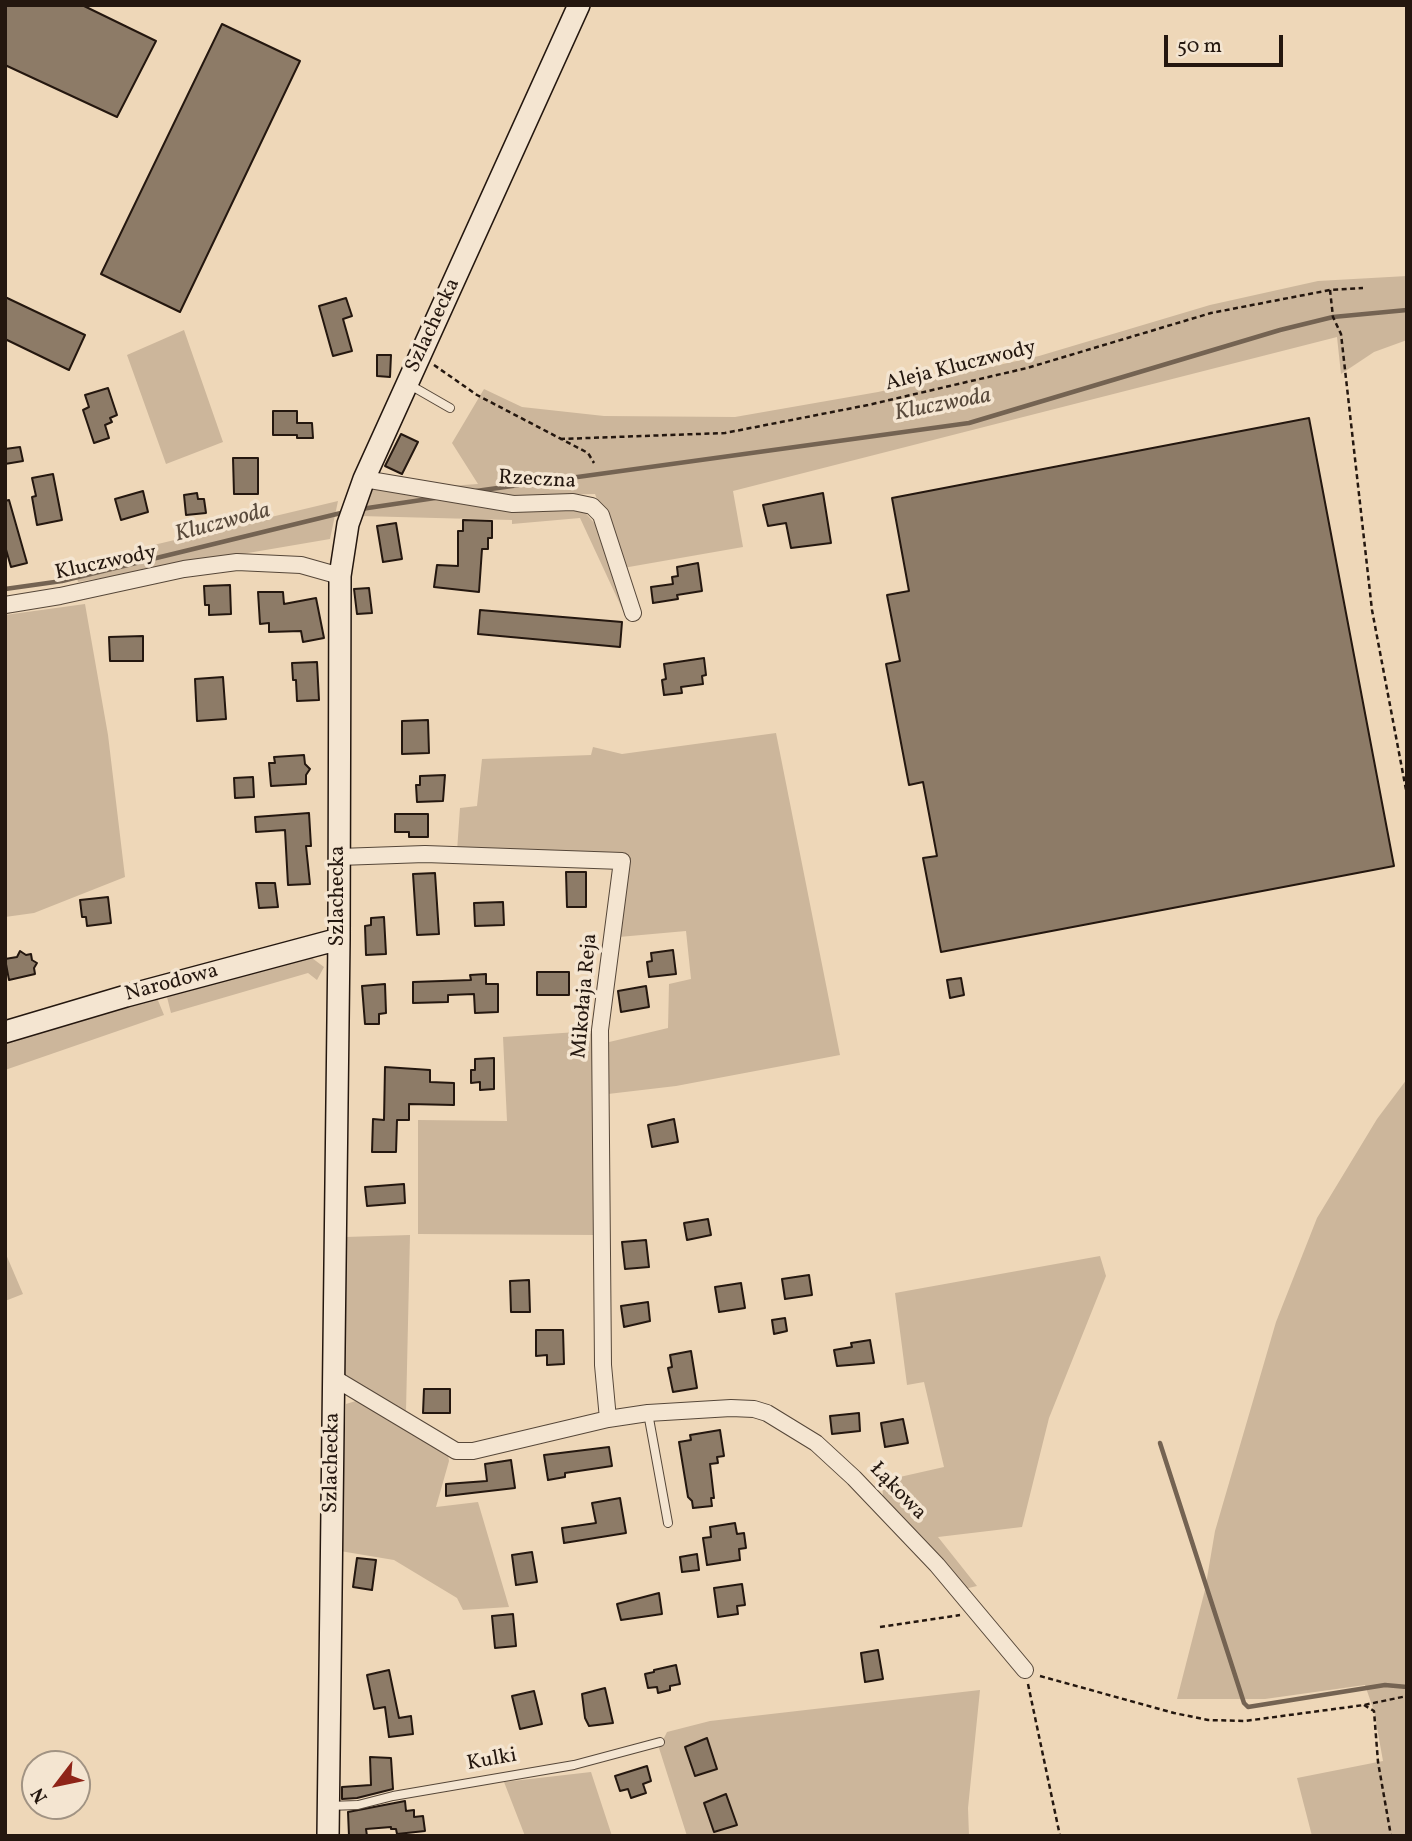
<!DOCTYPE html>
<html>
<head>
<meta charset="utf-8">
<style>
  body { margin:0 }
  #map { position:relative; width:1412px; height:1841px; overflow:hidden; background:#eed7b8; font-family:Vollkorn,serif }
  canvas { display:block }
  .frame { position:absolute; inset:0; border:7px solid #24170f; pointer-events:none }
  .north { position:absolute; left:21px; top:1750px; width:70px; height:70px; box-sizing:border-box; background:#f4e5d1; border:2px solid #a19383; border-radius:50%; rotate:238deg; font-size:19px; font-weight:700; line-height:28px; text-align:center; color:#24170f }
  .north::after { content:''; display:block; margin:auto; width:24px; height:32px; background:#8f2418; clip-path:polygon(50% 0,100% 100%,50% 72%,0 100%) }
  .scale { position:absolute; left:1164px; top:35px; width:119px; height:32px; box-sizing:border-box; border:4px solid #24170f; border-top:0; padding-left:9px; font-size:21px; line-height:24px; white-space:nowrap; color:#24170f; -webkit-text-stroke:5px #f4e5d1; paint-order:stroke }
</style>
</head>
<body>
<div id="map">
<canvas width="1412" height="1841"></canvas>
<div class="frame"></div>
<div class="north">N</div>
<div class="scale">50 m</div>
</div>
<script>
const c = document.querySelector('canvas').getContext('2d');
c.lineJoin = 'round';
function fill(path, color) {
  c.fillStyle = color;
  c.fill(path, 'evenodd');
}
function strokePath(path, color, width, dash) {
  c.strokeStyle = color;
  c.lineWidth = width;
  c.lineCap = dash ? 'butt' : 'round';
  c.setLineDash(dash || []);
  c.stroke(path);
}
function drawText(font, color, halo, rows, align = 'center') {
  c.font = font + ' Vollkorn,serif';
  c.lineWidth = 7;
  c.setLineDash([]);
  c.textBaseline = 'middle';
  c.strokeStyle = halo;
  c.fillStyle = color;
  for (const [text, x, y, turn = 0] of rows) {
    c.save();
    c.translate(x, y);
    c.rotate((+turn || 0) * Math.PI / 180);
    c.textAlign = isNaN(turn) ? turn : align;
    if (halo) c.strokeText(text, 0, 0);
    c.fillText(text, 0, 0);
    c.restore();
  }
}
fill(new Path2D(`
  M1407,276v64l-33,12 -33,22 -4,-37 -604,154 10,56 -120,21 -28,-74 -97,2 -49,-10 29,-2 -26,-41 32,-54 38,18 82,9 131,1 143,-25 161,-36 171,-51 108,-24z
  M184,330l39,112 -57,22 -39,-109z
  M372,487l210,22 14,16 34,91 -4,1 -46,-99 -68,6v-4l-152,-4z
  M338,501l-8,38 -252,43 -4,-18z
  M85,604l23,131 17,142 -91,36 -29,4v-302z
  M776,733l64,322 -164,31 -68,8 -3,-51 63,-15 1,-44 22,-5 -5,-48 -67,6 7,-78 -169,-8 3,-43 17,-2 5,-47 109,-4 2,-8 29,7z
  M308,955l16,12 -7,13 -9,-7 -137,40 -4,-16z
  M157,998l7,17 -159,55v-28z
  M592,1031l6,204 -180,-1v-114l89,1 -4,-84z
  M1407,1079v757h-95l-15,-58 86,-17 -9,-50 -9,-26 -100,14h-88l28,-109 10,-59 61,-209 41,-104 60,-99z
  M410,1235l-4,176 -62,-35 1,-139z
  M5,1252l18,42 -18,7z
  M1100,1256l6,20 -57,142 -27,109 -84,10 39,49 -13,3 -81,-91 -1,-17 62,-14 -20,-85 -17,3 -12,-92z
  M359,1400l89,55 1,6 -13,46 42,-5 31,105 -46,3 -6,-12 -63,-38 -54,-9 6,-147z
  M980,1690l-12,118 1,28h-282l-28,-88 8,-16 43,-11z
  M591,1772l21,64h-87l-21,-54z`), '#ccb69b');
strokePath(new Path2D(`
  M476,491l493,-68 311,-93 53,-13 74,-7
  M361,509l74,-11
  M5,589l57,-8 283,-69
  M1160,1443l84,260 4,4 137,-22 22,2`), '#746352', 4.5);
const building = new Path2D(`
  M5,5h77l74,36 -39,76 -112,-52z
  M222,24l78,37 -120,251 -79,-38z
  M5,297l80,38 -16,35 -64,-31z
  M346,298l6,18 -9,3 9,32 -19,5 -14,-50z
  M377,355h14l-1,22 -13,-1z
  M108,388l9,27 -7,3 2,4 -7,3 4,13 -15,5 -11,-33 6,-3 -4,-12z
  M273,411h24v12h15l1,15h-16v-3h-24z
  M1309,418l85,448 -453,86 -18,-94 14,-2 -14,-74 -14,3 -23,-121 14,-3 -13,-66 22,-4 -17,-93z
  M401,434l17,8 -16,32 -17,-8z
  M20,447l3,14 -18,3v-15z
  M233,458h25v36h-24z
  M53,474l9,46 -25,5 -5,-28 4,-1 -4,-18z
  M143,491l5,21 -27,8 -6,-21z
  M197,493l1,6h6l2,14 -20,2 -2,-20z
  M823,493l8,50 -40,5 -5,-25 -18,3 -5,-21z
  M9,500l18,63 -16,4 -6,-21v-45z
  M463,520l29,1v17h-4v11h-6l-3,43 -45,-5 3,-22 21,1v-35h5z
  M396,523l6,36 -19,3 -6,-36z
  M698,563l4,28 -25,4 1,4 -25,4 -2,-16 22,-3 -1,-7 6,-1 -1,-9z
  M230,585l1,29 -22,1v-10h-4l-1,-19z
  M369,588l3,25 -15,1 -3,-25z
  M258,592h25l1,12 32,-6 8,40 -21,4 -2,-11 -32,1v-9l-9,1z
  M480,610l142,12 -2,25 -142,-13z
  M143,636v25h-33l-1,-24z
  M704,658l2,17 -4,1 1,8 -22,3 1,6 -18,2 -2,-15 4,-1 -2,-15z
  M317,662l2,38 -22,1 -1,-21h-3l-1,-17z
  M223,677l3,42 -29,2 -2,-42z
  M428,720l1,33 -27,1v-33z
  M304,755l1,9 5,5 -4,6v9l-35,2 -2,-23h6l-1,-6z
  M445,775l-2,26 -26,1 -1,-17h4v-9z
  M253,777l1,20 -19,1 -1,-20z
  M309,813l2,33h-5l4,38 -22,1 -3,-55 -29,2 -1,-15z
  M395,814h33v23h-19v-5h-14z
  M566,872h20v35h-19z
  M435,873l4,61 -22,1 -4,-61z
  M256,883h19l3,24 -19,1z
  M108,897l3,26 -24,3 -1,-9h-4l-2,-17z
  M503,902l1,23 -29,1 -1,-23z
  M384,917l2,37 -20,1 -1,-29 6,-1v-7z
  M673,950l3,24 -27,3 -2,-15 5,-1 -1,-8z
  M20,951l6,4 5,-1 1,6 5,3 -3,5 1,6 -26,6 -4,-21 12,-2z
  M537,972h32v23h-32z
  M486,974v10h12v28l-23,1 -1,-19 -26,1v7l-35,1v-21l58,-2 -1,-5z
  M961,978l3,17 -14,3 -3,-18z
  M385,984l1,29 -7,1v10h-14l-3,-38z
  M646,986l3,21 -28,5 -3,-21z
  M494,1058v31l-14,1v-8l-9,1v-13h4v-11z
  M385,1067l45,3v12l24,1v22l-45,-1v16h-12l-1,32h-24l1,-33 11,1z
  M674,1119l4,23 -26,5 -4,-22z
  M404,1184l1,19 -38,3 -2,-19z
  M708,1219l3,16 -24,5 -3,-17z
  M646,1240l3,27 -24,2 -3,-27z
  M809,1275l3,20 -27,4 -3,-20z
  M529,1280l1,32h-19l-1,-31z
  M741,1283l4,25 -26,4 -4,-25z
  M648,1302l2,19 -26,6 -3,-21z
  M785,1318l2,13 -13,3 -2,-14z
  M536,1330h27l1,34 -17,1v-10l-11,1z
  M870,1340l4,23 -37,3 -3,-16 18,-3 -1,-4z
  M691,1351l6,37 -24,4 -5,-24 4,-1 -2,-12z
  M424,1389h26v24h-27z
  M859,1413l1,18 -28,3 -2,-18z
  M903,1419l5,24 -23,4 -4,-24z
  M720,1430l4,26 -7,1 1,6 -8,1 4,34h-3l1,8 -19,2 -1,-7 -4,-4 -9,-55 12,-2 -1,-5z
  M609,1447l3,19 -47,7v4l-17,3 -4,-25z
  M511,1460l4,28 -69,8v-12l41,-3 -2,-17z
  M620,1498l6,35 -62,10 -2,-15 34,-5 -4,-20z
  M735,1523l2,11 7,-1 2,15 -7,1 1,11 -33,5 -4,-27 8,-1 -1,-10z
  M532,1552l5,30 -21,3 -4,-30z
  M697,1554l2,16 -17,2 -2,-15z
  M357,1558l19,2 -4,30 -19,-3z
  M742,1584l3,21 -8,1 1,8 -20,3 -4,-29z
  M659,1593l3,21 -41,6 -4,-16z
  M513,1614l3,32 -21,2 -3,-32z
  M878,1650l5,29 -18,3 -4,-29z
  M676,1665l4,19 -10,2v4l-12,3 -1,-6 -9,1 -3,-14 9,-2v-2z
  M389,1670l10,48 12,-2 2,18 -24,3 -4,-30 -11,2 -7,-34z
  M605,1688l8,35 -24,3 -4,-8 -3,-24z
  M534,1691l8,33 -22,5 -8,-33z
  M707,1738l10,31 -22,7 -10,-29z
  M370,1757l21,1 2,31 -36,9 -15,1v-12l29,-2z
  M647,1766l4,15 -8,3 3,9 -15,5 -3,-9 -8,2 -5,-15z
  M726,1794l11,31 -23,7 -10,-29z
  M405,1801l1,10 8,-1v7l9,-1 2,15 -28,3 -1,-5h-5v-2l-25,2 1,7h-18l-1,-24z`);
fill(building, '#8d7b67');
strokePath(building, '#24170f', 2);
const lane = new Path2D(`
  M410,385l40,23
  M648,1413l20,110
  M328,1806l30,-1 35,-9 181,-31 86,-23`);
const street = new Path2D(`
  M364,479l149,25 60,-2 19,4 9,9 32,98
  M5,605l55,-9 124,-27 53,-7 64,3 39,11
  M339,857l86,-3 197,7 -22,169 3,335 5,54
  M334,1378l122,73h17l135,-32 40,-6 83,-5 23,1 13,4 49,30 38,35 83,87 88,105`);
const secondary = new Path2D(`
  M5,1032l121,-36 213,-57
  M328,1836l11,-897 1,-363 8,-52 16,-45 215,-474`);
strokePath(lane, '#564739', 10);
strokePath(street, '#564739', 18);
strokePath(secondary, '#24170f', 24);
strokePath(new Path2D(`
  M1330,290l3,27 8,17 31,276 35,185
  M434,365l43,30 111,58 6,10
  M560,439l165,-6 143,-28 159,-37 184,-55 119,-23 33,-2
  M880,1627l80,-12
  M1040,1676l134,37 34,7 37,1 119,-16 43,-9
  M1028,1684l32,152
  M1364,1705l10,6 4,51 13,74`), '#24170f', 2.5, [5, 3.5]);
strokePath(lane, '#f4e5d1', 8);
strokePath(street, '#f4e5d1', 16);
strokePath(secondary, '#f4e5d1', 21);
drawText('21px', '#24170f', '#f4e5d1', [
  ["Szlachecka",434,326,-65],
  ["Aleja Kluczwody",961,367,-14],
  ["Rzeczna",537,481,3],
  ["Kluczwody",106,564,-12],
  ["Szlachecka",339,896,-90],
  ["Narodowa",172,984,-15],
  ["Mikołaja Reja",586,996,-85],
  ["Szlachecka",333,1463,-89],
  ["Łąkowa",897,1492,46],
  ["Kulki",492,1761,-10]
]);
drawText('italic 23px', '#594a3c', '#f4e5d1', [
  ["Kluczwoda",943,406,-11],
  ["Kluczwoda",223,524,-15]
]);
</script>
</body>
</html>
